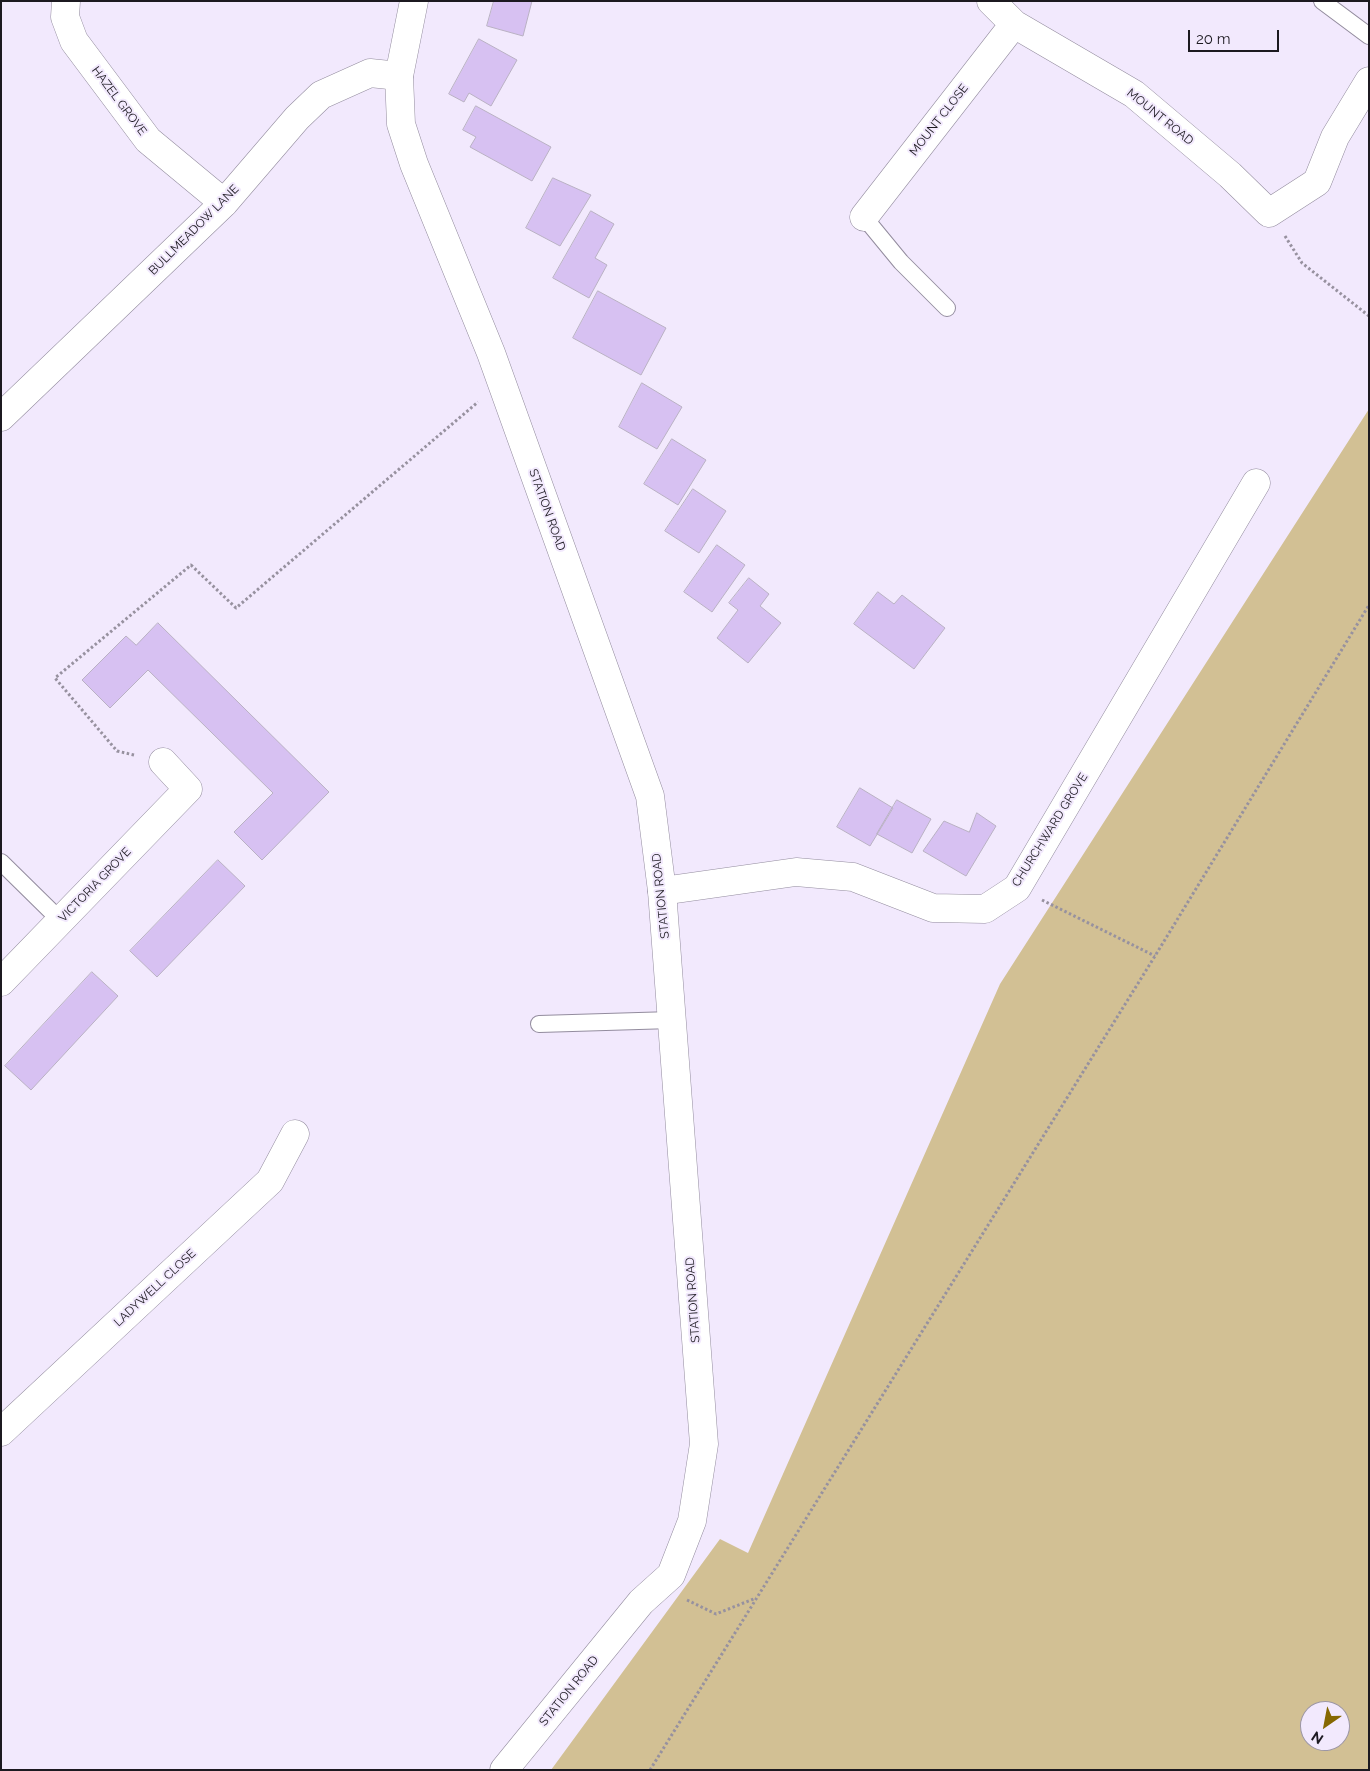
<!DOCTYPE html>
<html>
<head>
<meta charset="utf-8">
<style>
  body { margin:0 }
  #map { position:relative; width:1370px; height:1771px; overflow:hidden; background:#f2e9fd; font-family:Raleway,sans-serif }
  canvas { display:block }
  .frame { position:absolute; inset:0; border:2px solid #1c1920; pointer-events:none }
  .north { position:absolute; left:1300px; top:1701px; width:50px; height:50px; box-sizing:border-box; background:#f2e9fd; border:1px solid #9c96a5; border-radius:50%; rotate:213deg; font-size:14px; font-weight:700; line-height:20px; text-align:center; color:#1c1920 }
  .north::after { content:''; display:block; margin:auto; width:18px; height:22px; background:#866802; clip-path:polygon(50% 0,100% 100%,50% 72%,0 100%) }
  .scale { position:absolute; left:1188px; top:30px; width:91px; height:22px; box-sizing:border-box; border:2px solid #1c1920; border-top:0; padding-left:6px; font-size:15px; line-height:18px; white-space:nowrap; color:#1c1920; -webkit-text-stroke:4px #f2e9fd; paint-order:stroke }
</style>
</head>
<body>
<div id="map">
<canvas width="1370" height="1771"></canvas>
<div class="frame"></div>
<div class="north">N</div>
<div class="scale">20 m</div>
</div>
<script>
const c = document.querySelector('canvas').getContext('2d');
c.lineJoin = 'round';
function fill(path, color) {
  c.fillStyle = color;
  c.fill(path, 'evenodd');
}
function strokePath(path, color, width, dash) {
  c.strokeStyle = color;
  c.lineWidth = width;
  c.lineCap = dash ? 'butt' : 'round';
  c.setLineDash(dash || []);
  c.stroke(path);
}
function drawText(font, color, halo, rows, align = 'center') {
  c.font = font + ' Raleway,sans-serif';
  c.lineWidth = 4;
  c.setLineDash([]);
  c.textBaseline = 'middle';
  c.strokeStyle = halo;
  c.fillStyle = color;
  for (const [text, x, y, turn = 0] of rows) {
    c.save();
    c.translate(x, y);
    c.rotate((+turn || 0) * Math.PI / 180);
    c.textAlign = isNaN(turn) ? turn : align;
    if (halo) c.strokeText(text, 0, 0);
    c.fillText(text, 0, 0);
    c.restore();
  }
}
fill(new Path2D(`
  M1369,409v1361h-818l169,-231 28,14 252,-569zM1310,1711h30v30h-30z`), '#d2c094');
const building = new Path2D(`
  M494,1h38l-9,35 -36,-10z
  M479,39l38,21 -26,46 -22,-13 -5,9 -15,-8z
  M476,106l75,41 -19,34 -62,-34 6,-10 -13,-7z
  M553,178l38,17 -31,51 -34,-18z
  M591,211l23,13 -19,34 12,7 -18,33 -36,-20z
  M598,291l68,37 -25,47 -68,-37z
  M642,383l40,24 -25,42 -38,-22z
  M672,439l34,21 -28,45 -34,-21z
  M693,489l33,22 -27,42 -34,-22z
  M717,545l28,20 -33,47 -28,-20z
  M749,578l20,16 -9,12 21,17 -33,40 -31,-25 21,-28 -9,-7z
  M878,592l16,12 8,-9 43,33 -31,41 -60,-45z
  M158,623l171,169 -67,68 -28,-28 39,-39 -125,-123 -38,38 -28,-28 44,-44 10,9z
  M860,788l33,20 -23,38 -33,-19z
  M897,800l34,19 -19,34 -35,-19z
  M977,813l19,13 -30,50 -43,-25 21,-30 25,11z
  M218,860l27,26 -88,91 -27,-26z
  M92,972l26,24 -87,94 -26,-24z`);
fill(building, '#d7c1f2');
strokePath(building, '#b9b1c3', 1);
const service = new Path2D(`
  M1322,1l47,35
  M864,217l37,45 46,46
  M1,862l59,58
  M539,1024l133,-4`);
const minor = new Path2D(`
  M66,1l-1,16 9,24 74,99 76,63
  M991,1l23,23 120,70 96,81 39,38 48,-31 18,-45 34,-56
  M864,217l150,-193
  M1,417l223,-214 73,-85 24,-23 49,-22 29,3
  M662,891l134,-19 57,5 80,31 52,1 32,-21 239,-405
  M1,982l187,-193 -25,-27
  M1,1432l269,-251 25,-47`);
const tertiary = new Path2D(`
  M414,1l-15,75 2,48 13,40 77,189 159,443 12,95 42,553 -12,77 -21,54 -30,27 -137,168`);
strokePath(service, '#938c9e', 18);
strokePath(minor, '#938c9e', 29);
strokePath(tertiary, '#938c9e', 29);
strokePath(new Path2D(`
  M1285,236l17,27 67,53
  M134,755l-17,-4 -62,-73 136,-113 45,43 242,-206
  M1042,900l113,56
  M687,1600l29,14 40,-16
  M650,1770l505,-814 214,-351`), '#97919f', 3, [2.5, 2.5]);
strokePath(service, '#fff', 16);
strokePath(minor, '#fff', 28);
strokePath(tertiary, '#fff', 28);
drawText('12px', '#1c1920', '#f2e9fd', [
  ["HAZEL GROVE",119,101,53],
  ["MOUNT ROAD",1160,117,39],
  ["MOUNT CLOSE",939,120,-52],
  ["BULLMEADOW LANE",194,230,-45],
  ["STATION ROAD",547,510,70],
  ["CHURCHWARD GROVE",1050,830,-58],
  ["VICTORIA GROVE",95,885,-46],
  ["STATION ROAD",661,896,-96],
  ["LADYWELL CLOSE",155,1288,-43],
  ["STATION ROAD",693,1300,-94],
  ["STATION ROAD",569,1691,-51]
]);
</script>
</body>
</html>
